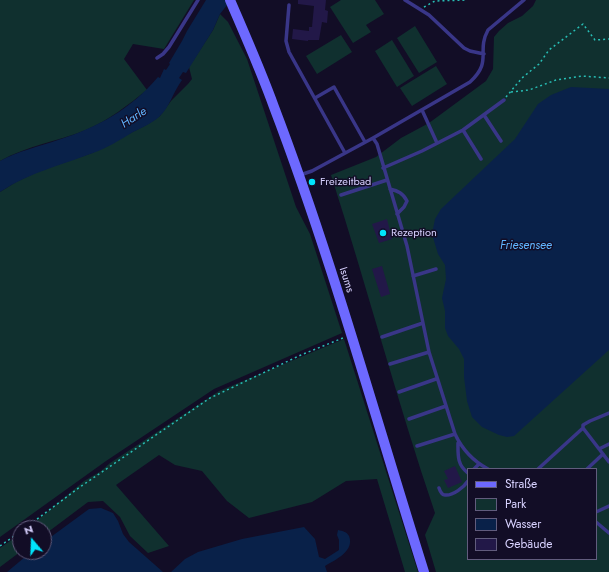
<!DOCTYPE html>
<html>
<head>
<meta charset="utf-8">
<style>
  body { margin:0 }
  #map { position:relative; width:609px; height:572px; overflow:hidden; background:#120d26; font-family:Jost,sans-serif }
  canvas { display:block }
  .legend { position:absolute; left:467px; top:468px; width:130px; height:92px; box-sizing:border-box; background:#120d26; border:1px solid #615c7d; margin:0; padding:5px 7px; list-style:none; font-size:12px; color:#d8d2ff }
  .legend li { display:flex; align-items:center; gap:8px; height:20px }
  .legend b { width:20px; border:1px solid #615c7d }
  .north { position:absolute; left:12px; top:520px; width:40px; height:40px; box-sizing:border-box; background:#120d26; border:1px solid #615c7d; border-radius:50%; rotate:341deg; font-size:11px; font-weight:700; line-height:16px; text-align:center; color:#d8d2ff }
  .north::after { content:''; display:block; margin:auto; width:14px; height:18px; background:#00e4fd; clip-path:polygon(50% 0,100% 100%,50% 72%,0 100%) }
</style>
</head>
<body>
<div id="map">
<canvas width="609" height="572"></canvas>
<ul class="legend">
<li><b style="height:5px;background:#6d69ff"></b>Straße</li>
<li><b style="height:11px;background:#10302f"></b>Park</li>
<li><b style="height:11px;background:#092149"></b>Wasser</li>
<li><b style="height:11px;background:#221848"></b>Gebäude</li>
</ul>
<div class="north">N</div>
</div>
<script>
const c = document.querySelector('canvas').getContext('2d');
c.lineJoin = 'round';
function fill(path, color) {
  c.fillStyle = color;
  c.fill(path, 'evenodd');
}
function strokePath(path, color, width, dash) {
  c.strokeStyle = color;
  c.lineWidth = width;
  c.lineCap = dash ? 'butt' : 'round';
  c.setLineDash(dash || []);
  c.stroke(path);
}
function drawText(font, color, halo, rows, align = 'center') {
  c.font = font + ' Jost,sans-serif';
  c.lineWidth = 3;
  c.setLineDash([]);
  c.textBaseline = 'middle';
  c.strokeStyle = halo;
  c.fillStyle = color;
  for (const [text, x, y, turn = 0] of rows) {
    c.save();
    c.translate(x, y);
    c.rotate((+turn || 0) * Math.PI / 180);
    c.textAlign = isNaN(turn) ? turn : align;
    if (halo) c.strokeText(text, 0, 0);
    c.fillText(text, 0, 0);
    c.restore();
  }
}
fill(new Path2D(`
  M0,0h194l-30,49 -31,-5 -9,15 23,31c-19,15 -38,30 -61,40 -28,11 -60,16 -86,31z
  M341,0h34l9,14 -18,11 5,7 -18,11 -23,-36z
  M536,0h73v572h-173l-11,-37 10,-22c-38,-112 -68,-226 -104,-338l45,-18 25,-19 28,-15 57,-42 7,-12 1,-32 5,-6 9,-8 14,-7 11,-10zM468,469h128v90h-128z
  M220,14l8,8 19,37 49,148 14,27 32,99 -128,56 -108,72 -106,76v-345l16,-10 23,-11 53,-18 56,-29 12,-8 11,-15 17,-17 4,-5 -3,-12 24,-37z
  M415,26l22,36 -18,11 -22,-35z
  M341,35l11,17 -35,22 -11,-18z
  M392,40l22,36 -17,11 -22,-36z
  M436,66l11,18 -35,22 -12,-18z
  M344,339l74,233h-13l-28,-93 -31,2 -34,21 -63,16 -22,-17 -25,-30 -27,-6 -16,-10 -43,30 53,61 -21,7 -18,-17 -10,-19 -17,-16 -15,1 -44,33v-7h-16l56,-47 17,-10 9,-8 109,-72z
  M20,534v18l-20,15v-19z`), '#10302f');
fill(new Path2D(`
  M206,0h25l-11,14 -7,16 -27,43 -3,-1 -4,6 3,2c-9,12 -12,27 -23,37 -7,6 -17,11 -26,15 -13,8 -26,16 -40,21 -34,13 -62,19 -93,39v-31c18,-10 38,-14 58,-21 40,-13 72,-30 100,-63l2,1 4,-9 2,1 4,-6 -1,-1 13,-22 5,-10z
  M571,87l38,2v261l-95,86 -7,1 -8,-2 -17,-8 -10,-10 -5,-16 -3,-24v-18l-5,-10 -11,-13 -3,-8v-17l-3,-13 4,-19 -1,-14 -7,-11 -6,-20 3,-15 6,-10 74,-70 23,-35 13,-9z
  M101,508l12,5 5,8 5,13 6,8 34,30h-156l24,-20h13v-10l45,-33z
  M304,527l11,12 4,18 6,2 14,-9v-10l-2,-5 1,-5c5,1 9,2 11,6 6,15 -14,24 -24,30l2,6h-156l14,-13 13,-7 44,-13z`), '#092149');
fill(new Path2D(`
  M298,0h28l-1,10 3,1 -1,12 -5,-1 -3,18h-11v1l-16,-2 1,-10 16,2v-4h3l2,-21 -16,-2z
  M387,219l5,20 -13,4 -7,-19z
  M382,266l8,28 -9,3 -9,-28z
  M455,466l7,16 -14,6 -4,-8 4,-1 -4,-8z`), '#221848');
strokePath(new Path2D(`
  M424,7l11,-6 32,-1
  M511,92l18,-2 27,-10 26,-4 27,2
  M506,97l16,-19 17,-14 10,-14 34,-26 12,16 14,-1
  M25,528l55,-41 130,-89 91,-43 42,-17
  M0,546l20,-14`), '#28beb5', 1.5, [2, 3]);
strokePath(new Path2D(`
  M405,0l24,15 35,33 6,3 14,3
  M289,5l-3,36 3,11 56,101
  M157,58l6,-4 6,-7 29,-47
  M315,98l19,-11 31,55
  M422,110l15,33
  M484,115l17,26
  M463,130l18,29
  M373,138l4,6 30,102 22,106 26,82c7,15 18,27 33,35
  M383,168l39,-17 41,-21 41,-30
  M300,175l12,-4 61,-33 97,-56c23,-21 6,-30 18,-52l36,-30
  M390,189c8,2 13,4 17,12l-3,6 -7,7
  M341,195l46,-15
  M413,276l23,-7
  M382,337l41,-14
  M390,364l39,-12
  M399,392l37,-13
  M609,413l-19,8 -7,4v3l26,34
  M409,419l37,-13
  M458,443c0,12 -1,22 10,30
  M417,446l38,-12
  M599,449l10,-5
  M474,469l5,-5
  M538,469l45,-41
  M587,469l16,-15
  M439,488c1,3 3,7 6,7 8,1 19,-8 23,-14
  M596,512l13,-6
  M596,522l13,11`), '#393688', 3.5);
strokePath(new Path2D(`
  M230,0c15,35 31,71 44,107 58,152 101,310 150,465`), '#6d69ff', 10);
for (const [x, y, r, color] of [
  [312,182,4,"#00e4fd"],
  [383,233,4,"#00e4fd"]
]) {
  const dot = new Path2D();
  dot.arc(x, y, r, 0, 2 * Math.PI);
  c.fillStyle = color;
  c.fill(dot);
  strokePath(dot, '#120d26', 1.5);
}
drawText('11px', '#d8d2ff', '#120d26', [
  ["Freizeitbad",320,182],
  ["Rezeption",391,233]
], 'left');
drawText('11px', '#d8d2ff', '#120d26', [
  ["Isums",346,280,72]
]);
drawText('italic 12px', '#60b5ff', '#120d26', [
  ["Harle",134,118,-33],
  ["Friesensee",526,246]
]);
</script>
</body>
</html>
